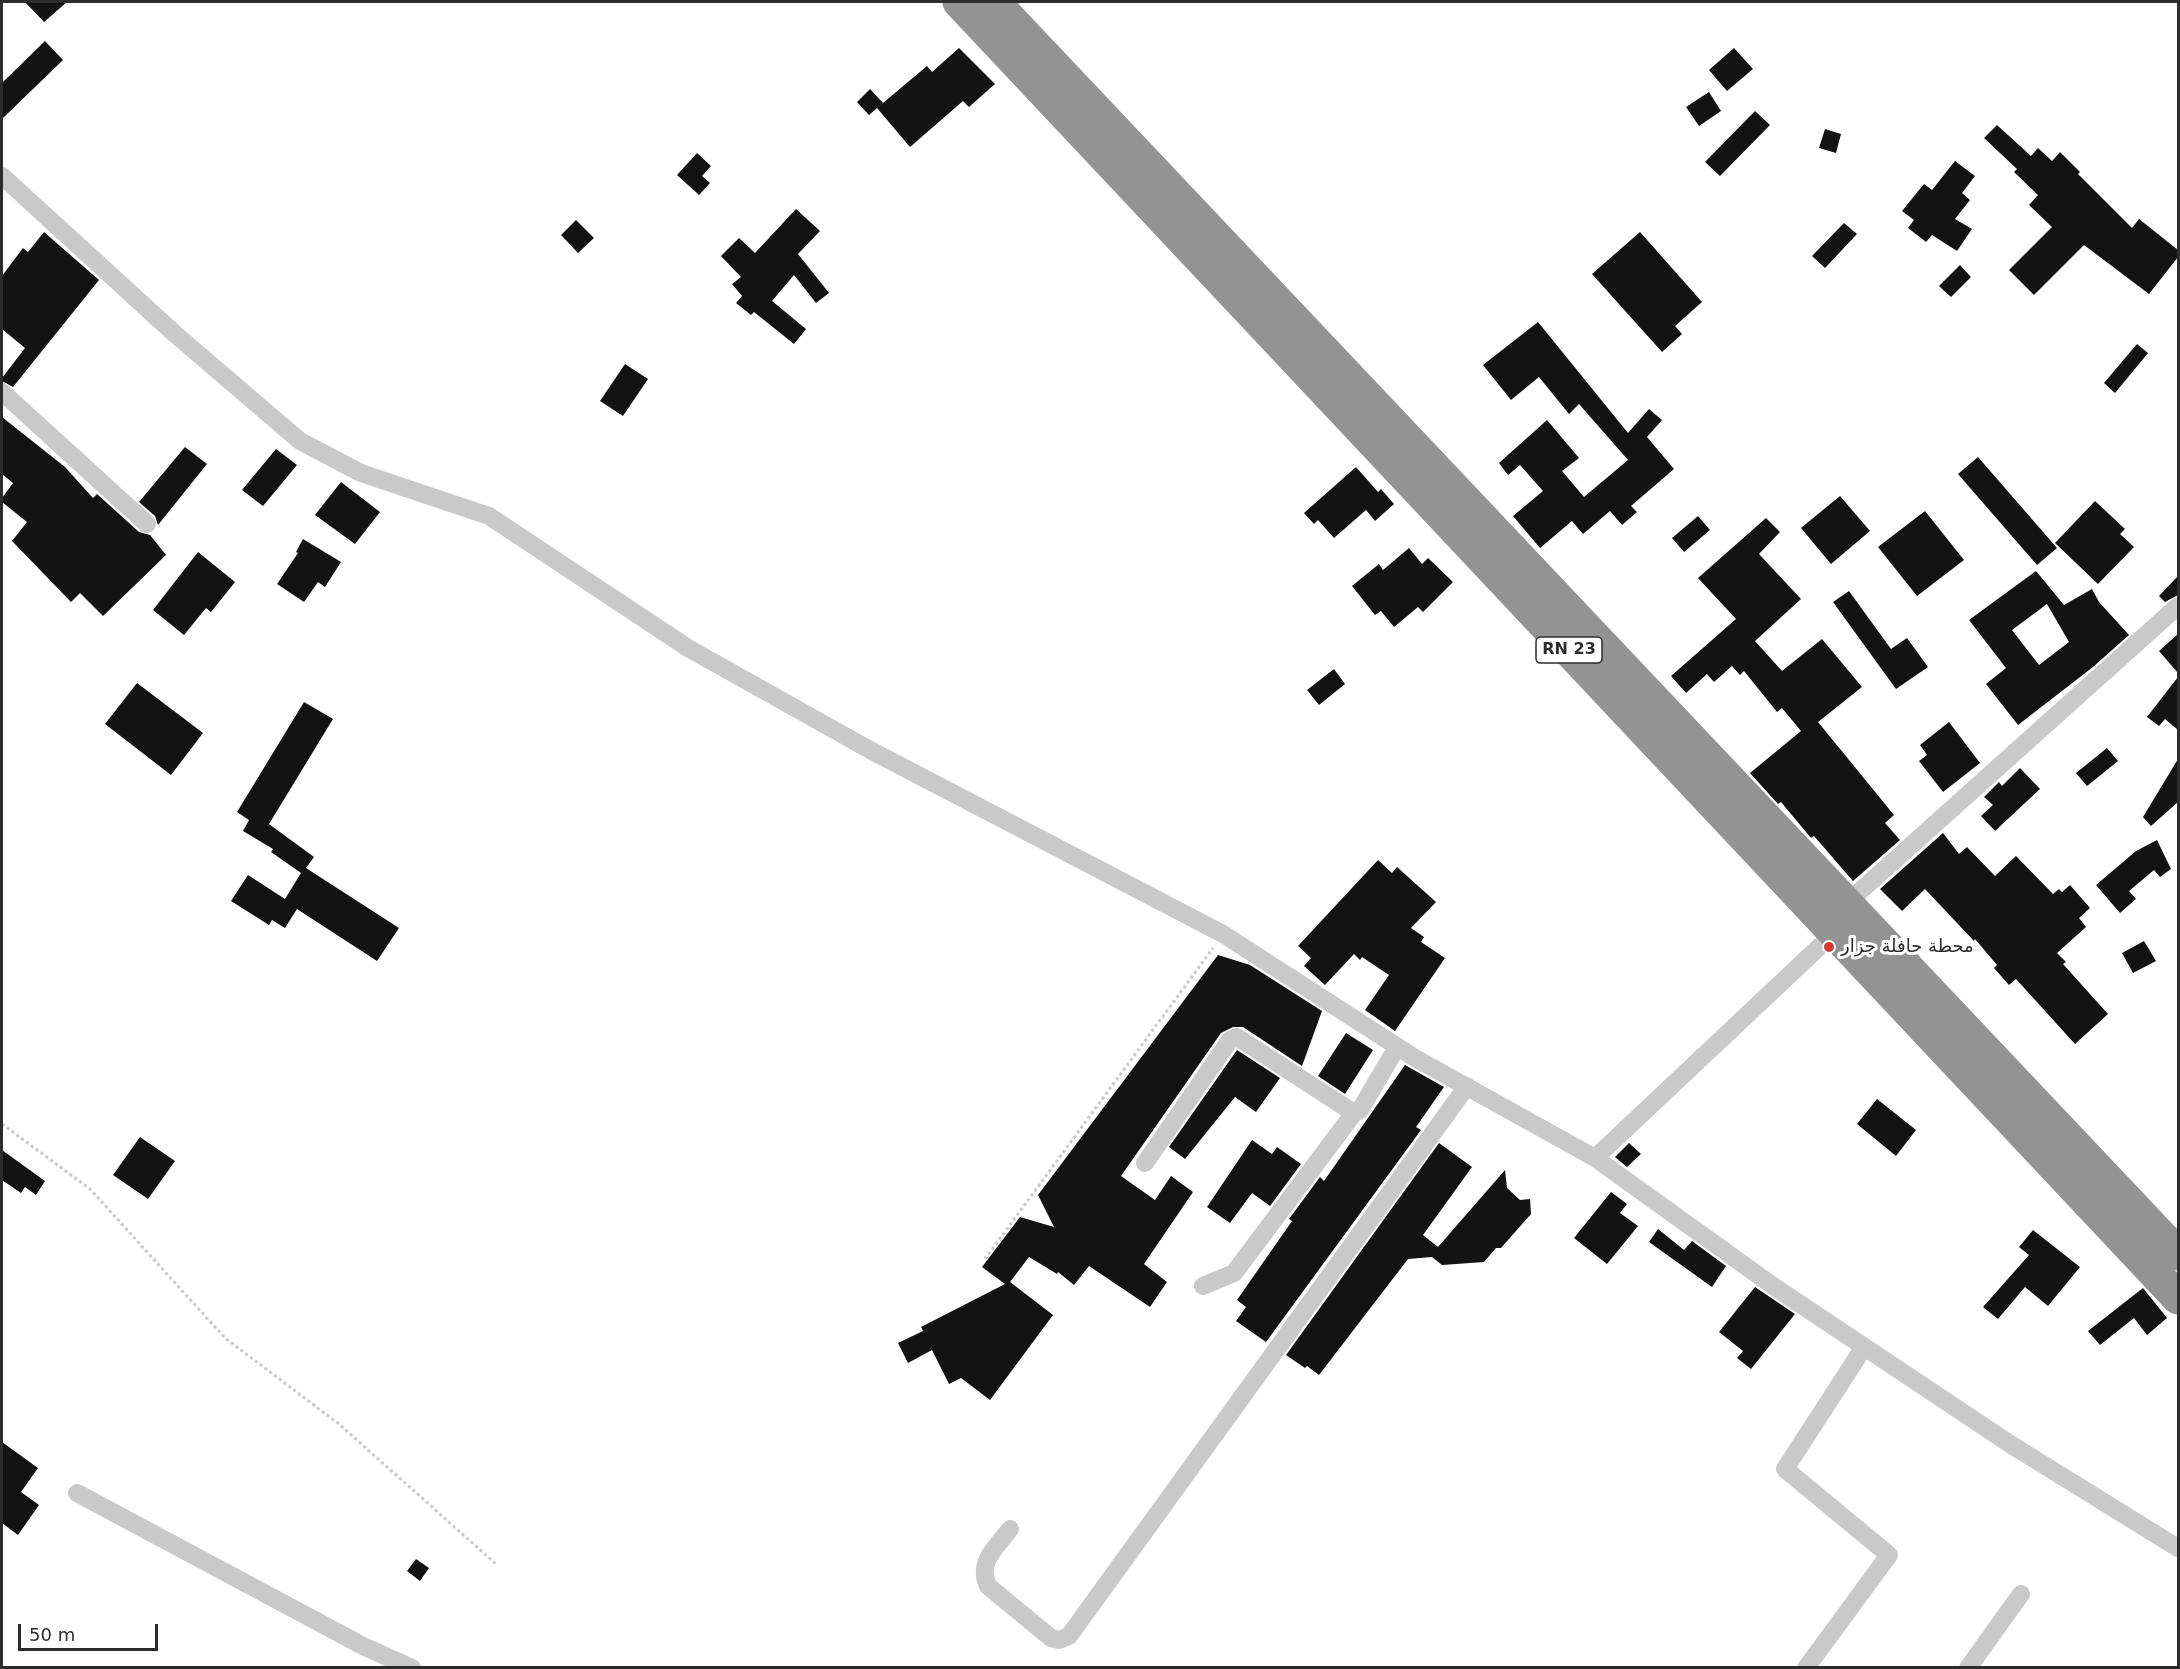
<!DOCTYPE html>
<html>
<head>
<meta charset="utf-8">
<style>
  body { margin:0 }
  #map { position:relative; width:2180px; height:1669px; overflow:hidden; background:#fff; font-family:"DejaVu Sans",sans-serif }
  canvas { display:block }
  .frame { position:absolute; inset:0; border:3px solid #2c2c2c; pointer-events:none }
  .scale { position:absolute; left:18px; top:1624px; width:140px; height:27px; box-sizing:border-box; border:3px solid #2c2c2c; border-top:0; padding-left:8px; font-size:18px; line-height:21px; white-space:nowrap; color:#2c2c2c; -webkit-text-stroke:4px #fff; paint-order:stroke }
</style>
</head>
<body>
<div id="map">
<canvas width="2180" height="1669"></canvas>
<div class="frame"></div>
<div class="scale">50 m</div>
</div>
<script>
const c = document.querySelector('canvas').getContext('2d');
c.lineJoin = 'round';
function fill(path, color) {
  c.fillStyle = color;
  c.fill(path, 'evenodd');
}
function strokePath(path, color, width, dash) {
  c.strokeStyle = color;
  c.lineWidth = width;
  c.lineCap = dash ? 'butt' : 'round';
  c.setLineDash(dash || []);
  c.stroke(path);
}
function drawText(font, color, halo, rows, align = 'center') {
  c.font = font + ' "DejaVu Sans",Vazirmatn,sans-serif';
  c.lineWidth = 6;
  c.setLineDash([]);
  c.textBaseline = 'middle';
  c.strokeStyle = halo;
  c.fillStyle = color;
  for (const [text, x, y, turn = 0] of rows) {
    c.save();
    c.translate(x, y);
    c.rotate((+turn || 0) * Math.PI / 180);
    c.textAlign = isNaN(turn) ? turn : align;
    if (halo) c.strokeText(text, 0, 0);
    c.fillText(text, 0, 0);
    c.restore();
  }
}
fill(new Path2D(`
  M25,2h42l-23,20z
  M45,41l18,19 -61,59v-36z
  M959,48l36,36 -26,23 -6,-6 -53,46 -33,-39 50,-42 5,6z
  M1734,48l19,21 -26,22 -18,-21z
  M870,89l13,14 -14,12 -12,-13z
  M1709,92l12,19 -22,15 -13,-19z
  M1755,111l15,14 -50,51 -15,-14z
  M1997,125l34,31 7,-8 14,13 8,-9 20,20 -2,2 54,54 7,-9 39,31v7l-29,37 -65,-49 -50,50 -25,-25 43,-43 -23,-22 9,-10 -24,-23 3,-3 -33,-31z
  M1825,129l16,5 -5,19 -17,-5z
  M697,153l14,13 -9,10 8,7 -11,12 -22,-20z
  M1955,161l20,15 -13,17 8,7 -15,19 17,10 -15,22 -25,-16 -6,7 -18,-14 6,-8 -12,-9 22,-27 8,6z
  M796,209l24,22 -22,23 31,39 -13,10 -22,-28 -22,26 34,28 -12,15 -40,-32 -3,3 -15,-12 6,-7 -10,-12 9,-7 -20,-21 18,-18 16,15z
  M576,220l18,18 -16,15 -17,-18z
  M1844,223l13,11 -32,34 -13,-12z
  M44,232l55,48 -86,107 -11,-6v-3l23,-30 -23,-19v-53l21,-28 5,4z
  M1640,232l62,70 -27,24 7,8 -20,18 -70,-78z
  M1960,265l11,12 -20,20 -12,-11z
  M1538,322l90,111 21,-24 13,11 -15,17 27,32 -43,37 6,6 -15,13 -12,-14 -27,23 -11,-13 -32,27 -27,-32 30,-25 -23,-26 -12,10 -9,-12 48,-43 32,38 -17,13 22,26 44,-37 -49,-56 -10,10 -30,-37 -28,23 -28,-35z
  M2137,344l11,9 -33,40 -11,-10z
  M625,364l23,15 -25,37 -23,-15z
  M2,417l63,50 28,31 4,-4 42,38 11,3 16,20 -63,61 -23,-23 -9,9 -59,-61 15,-19 -25,-20v-4l11,-15 -11,-9z
  M185,447l22,17 -49,61 -3,-9 -16,-14z
  M276,449l21,16 -34,41 -21,-16z
  M1978,457l79,91 -20,17 -79,-91z
  M1356,467l22,25 3,-3 13,15 -19,17 -9,-11 -32,28 -16,-18 -4,4 -10,-11z
  M341,482l39,30 -25,32 -40,-29z
  M1840,496l30,35 -39,33 -30,-36z
  M2095,501l30,28 -5,5 14,13 -36,37 -43,-41z
  M1925,511l39,49 -47,36 -39,-49z
  M1698,516l12,14 -26,22 -12,-14z
  M1766,518l14,14 -21,22 42,45 -46,42 27,30 40,-32 40,48 -44,35 76,93 -9,8 15,17 -47,41 -39,-45 -3,2 -30,-36 -3,2 -28,-31 51,-42 -19,-23 -5,4 -33,-41 -4,4 -8,-9 -18,16 -7,-8 -21,19 -15,-17 65,-57 -38,-41z
  M303,539l38,23 -16,25 -7,-5 -14,20 -27,-18 21,-31 -2,-1z
  M1409,548l13,16 6,-6 25,24 -30,30 -5,-5 -24,20 -13,-16 -6,4 -23,-29 27,-22 4,6z
  M198,552l37,30 -24,30 -5,-4 -22,27 -31,-25z
  M2036,571l28,34 28,-16 7,13 30,33 -36,32 -75,58 -32,-41 20,-16 -37,-48zM2047,604l22,38 -30,23 -27,-35z
  M2178,576v19l-13,7 -6,-6z
  M1849,591l42,58 16,-11 21,29 -32,22 -63,-87z
  M2178,634v39l-19,-22z
  M1334,669l11,15 -26,21 -12,-15z
  M2178,677v53l-13,-11 -6,7 -12,-9z
  M137,683l66,50 -32,42 -66,-51z
  M304,702l29,17 -64,105 45,33 -8,11 93,60 -22,33 -80,-52 -12,19 -13,-8 -3,5 -38,-24 17,-26 37,24 16,-26 -30,-21 2,-3 -30,-18 6,-11 -12,-8z
  M1949,722l31,41 -37,29 -24,-31 8,-6 -7,-10z
  M2107,748l11,13 -31,25 -11,-13z
  M2178,759v43l-27,24 -8,-9z
  M2020,768l20,21 -45,42 -14,-15 12,-11 -9,-8 15,-15 3,4z
  M1943,833l16,21 8,-7 28,29 21,-20 37,38 6,-5 3,3 8,-7 20,23 -11,10 7,9 -29,26 9,9 -3,2 45,50 -33,30 -59,-65 -7,6 -15,-17 3,-3 -22,-26 -1,2 -49,-52 -23,22 -22,-22z
  M2157,840l14,29 -11,8 -6,-7 -25,21 7,8 -16,14 -24,-28 40,-34z
  M1378,860l14,13 5,-6 39,35 -25,26 13,9 -3,5 24,16 -50,73 -30,-21 24,-35 -27,-18 -2,3 -6,-6 -29,31 -21,-19 7,-8 -13,-12z
  M2144,941l12,20 -23,12 -11,-20z
  M1218,955l32,10 72,46 -20,55 -59,-39h-10l-12,6 -100,143 34,24 16,-24 22,16 -49,72 23,18 -17,25 -61,-41 -15,19 -16,-13 -1,2 -28,-17 -19,25 43,33 -63,85 -29,-22 -12,6 -17,-34 -24,13 -10,-20 25,-12 -2,-4 84,-43 -23,-17 38,-50 34,10 -16,-32z
  M1346,1033l27,17 -28,44 -27,-18z
  M1237,1050l43,28 -24,34 -21,-15 -50,62 -16,-12z
  M1405,1065l39,22 -28,40 5,3 -155,212 -30,-21 10,-14 -9,-7 55,-79 -3,-2 31,-42 4,4z
  M1877,1099l39,31 -20,26 -39,-32z
  M140,1137l35,24 -27,38 -35,-24z
  M1252,1140l20,14 5,-7 24,17 -31,42 -18,-13 -22,30 -23,-16z
  M1439,1143l33,24 -49,68 15,12 67,-77 2,18 13,12 10,-1 1,15 -30,34h-5l-12,14 -42,3 -10,-8 -24,2 -89,116 -12,-9 -2,2 -19,-13z
  M1629,1143l12,11 -14,13 -12,-10z
  M2,1150l43,31 -9,14 -11,-8 -4,6 -19,-13z
  M1611,1192l16,12 -7,9 18,13 -31,38 -33,-26z
  M1658,1229l26,21 8,-9 34,25 -14,21 -63,-45z
  M2033,1230l47,37 -32,39 -23,-19 -27,32 -15,-12 46,-52 -10,-8z
  M1755,1287l40,27 -44,55 -14,-11 6,-7 -24,-19z
  M2143,1288l24,30 -20,17 -13,-17 -34,27 -12,-14z
  M2,1442l36,26 -17,24 18,13 -21,30 -16,-12z
  M416,1559l13,9 -9,13 -13,-10z`), '#131313');
strokePath(new Path2D(`
  M2,1124l88,65 135,149 114,86 158,141
  M985,1259l228,-311`), '#c9c9c9', 3, [3, 3]);
strokePath(new Path2D(`
  M2,176l173,158 125,107 61,32 128,43 199,132 182,102 353,184 192,124 180,100 181,130 234,156 168,104
  M2,392l145,132
  M1848,902l330,-296
  M1595,1158l240,-226
  M1145,1163l85,-123 7,-3 117,76 6,-3 37,-63
  M1203,1286l31,-13 120,-160
  M77,1493l286,153 49,22
  M1010,1529c-14,19 -33,33 -22,57l63,52 8,2 10,-4 398,-550
  M1806,1668l83,-113 -104,-86 79,-122
  M1968,1668l53,-74`), '#c9c9c9', 18);
strokePath(new Path2D(`
  M959,2l1219,1296
  M994,2l1184,1252`), '#939393', 33);
for (const [x, y, r, color] of [
  [1829,947,6,"#da3739"]
]) {
  const dot = new Path2D();
  dot.arc(x, y, r, 0, 2 * Math.PI);
  c.fillStyle = color;
  c.fill(dot);
  strokePath(dot, '#fff', 2);
}
for (const [x, y, w] of [
  [1569,650,66]
]) {
  const box = new Path2D();
  box.roundRect(x - w / 2, y - 13, w, 26, 4.5);
  c.fillStyle = '#fff';
  c.fill(box);
  strokePath(box, '#2c2c2c', 1.5);
}
drawText('bold 16px', '#2c2c2c', null, [
  ["RN 23",1569,650]
]);
drawText('18px', '#2c2c2c', '#fff', [
  ["محطة حافلة جزار",1841,947]
], 'left');
</script>
</body>
</html>
